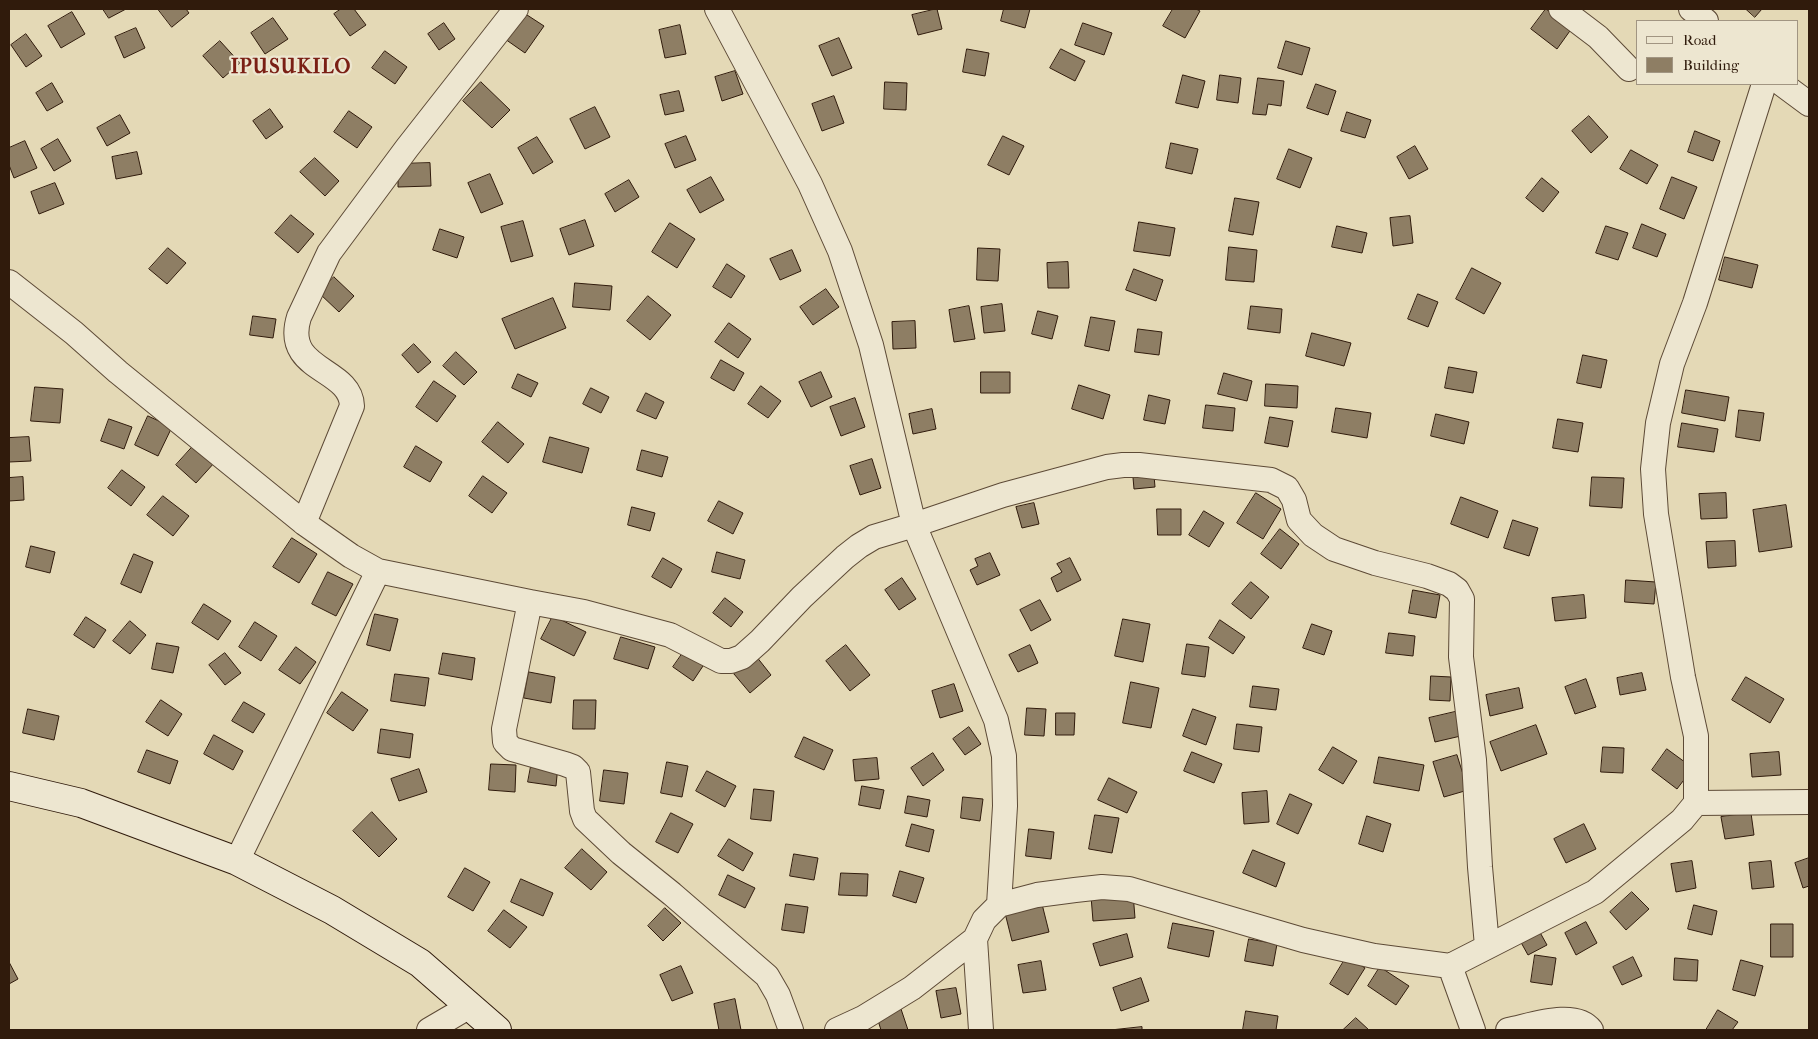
<!DOCTYPE html>
<html>
<head>
<meta charset="utf-8">
<style>
  body { margin:0 }
  #map { position:relative; width:1818px; height:1039px; overflow:hidden; background:#e4d9b6; font-family:"IM FELL French Canon",serif }
  canvas { display:block }
  .frame { position:absolute; inset:0; border:10px solid #301b0c; pointer-events:none }
  .legend { position:absolute; left:1636px; top:20px; width:162px; height:65px; box-sizing:border-box; background:#ede6d0; border:1px solid #a19582; margin:0; padding:6px 9px; list-style:none; font-size:15px; color:#301b0c }
  .legend li { display:flex; align-items:center; gap:10px; height:25px }
  .legend b { width:25px; border:1px solid #a19582 }
</style>
</head>
<body>
<div id="map">
<canvas width="1818" height="1039"></canvas>
<div class="frame"></div>
<ul class="legend">
<li><b style="height:6px;background:#ede6d0"></b>Road</li>
<li><b style="height:14px;background:#8e7e64"></b>Building</li>
</ul>
</div>
<script>
const c = document.querySelector('canvas').getContext('2d');
c.lineJoin = 'round';
function fill(path, color) {
  c.fillStyle = color;
  c.fill(path, 'evenodd');
}
function strokePath(path, color, width, dash) {
  c.strokeStyle = color;
  c.lineWidth = width;
  c.lineCap = dash ? 'butt' : 'round';
  c.setLineDash(dash || []);
  c.stroke(path);
}
function drawText(font, color, halo, rows, align = 'center') {
  c.font = font + ' "IM FELL French Canon",serif';
  c.lineWidth = 4.5;
  c.setLineDash([]);
  c.textBaseline = 'middle';
  c.strokeStyle = halo;
  c.fillStyle = color;
  for (const [text, x, y, turn = 0] of rows) {
    c.save();
    c.translate(x, y);
    c.rotate((+turn || 0) * Math.PI / 180);
    c.textAlign = isNaN(turn) ? turn : align;
    if (halo) c.strokeText(text, 0, 0);
    c.fillText(text, 0, 0);
    c.restore();
  }
}
const building = new Path2D(`
  M103,9h23l-17,9z
  M158,9h28l3,4 -17,14z
  M341,9h13l12,16 -16,11 -16,-22z
  M937,9l5,20 -24,6 -6,-20z
  M1004,9h26l-5,19 -24,-7z
  M1173,9h23l4,2 -15,27 -22,-12z
  M1546,9l26,19 -15,21 -26,-20z
  M1746,9h16l-7,8z
  M72,12l13,22 -24,14 -13,-22z
  M524,13l20,13 -19,27 -20,-14z
  M273,18l15,21 -23,15 -14,-21z
  M444,23l11,16 -16,11 -11,-16z
  M1083,23l29,10 -8,22 -29,-10z
  M680,25l6,29 -21,4 -6,-28z
  M136,28l9,20 -21,10 -9,-21z
  M26,34l16,22 -16,11 -15,-22z
  M839,38l13,30 -20,8 -13,-30z
  M220,41l20,22 -17,15 -20,-22z
  M1286,41l24,7 -8,27 -24,-7z
  M967,49l22,4 -4,23 -22,-4z
  M1061,49l24,12 -10,20 -25,-13z
  M385,51l22,16 -12,17 -23,-16z
  M735,71l8,23 -21,7 -7,-24z
  M1183,75l22,6 -7,27 -22,-5z
  M1220,75l21,3 -3,25 -21,-3z
  M1258,78l26,3 -3,25 -13,-2 -2,11 -13,-1z
  M481,82l29,28 -18,18 -29,-27z
  M885,82l22,1 -1,27 -22,-1z
  M52,83l11,19 -16,9 -11,-18z
  M1316,84l20,7 -8,24 -21,-7z
  M679,91l5,20 -19,4 -5,-20z
  M834,96l10,27 -22,8 -10,-27z
  M595,107l15,30 -25,12 -15,-30z
  M270,109l13,18 -17,12 -13,-18z
  M349,111l23,16 -15,21 -23,-16z
  M1347,112l24,8 -6,18 -24,-7z
  M120,115l10,18 -23,13 -10,-18z
  M1589,116l19,21 -17,16 -19,-22z
  M1695,131l25,10 -7,20 -25,-9z
  M686,136l10,24 -21,8 -10,-24z
  M1003,136l21,10 -15,29 -21,-10z
  M537,137l16,25 -20,12 -15,-26z
  M58,139l13,22 -17,10 -13,-22z
  M25,141l12,27 -23,10 -5,-13v-17z
  M1171,143l27,6 -6,25 -26,-6z
  M1415,146l13,23 -19,10 -12,-22z
  M1289,149l23,9 -12,30 -23,-9z
  M1631,150l27,15 -11,19 -27,-15z
  M137,152l5,22 -26,5 -4,-22z
  M315,158l24,23 -14,15 -25,-24z
  M430,163l1,23 -33,1v-23z
  M490,174l13,30 -22,9 -13,-30z
  M711,177l13,23 -24,13 -13,-23z
  M1672,177l25,10 -13,32 -24,-10z
  M1542,178l17,14 -16,20 -17,-14z
  M629,180l10,17 -24,15 -10,-18z
  M55,183l9,21 -25,10 -8,-22z
  M1235,198l24,4 -6,33 -24,-4z
  M291,215l23,19 -16,19 -23,-20z
  M1410,216l3,27 -20,3 -3,-28z
  M585,220l9,26 -25,9 -9,-26z
  M523,221l10,35 -22,6 -10,-35z
  M1139,222l36,6 -5,28 -36,-5z
  M670,223l25,16 -18,29 -25,-16z
  M1642,224l24,10 -9,23 -24,-9z
  M1337,226l30,7 -5,20 -30,-6z
  M1606,226l22,7 -10,27 -22,-7z
  M440,229l24,8 -7,21 -24,-8z
  M1229,247l28,3 -3,32 -28,-2z
  M168,248l18,15 -19,21 -18,-15z
  M978,248l22,1 -2,32 -21,-1z
  M792,250l9,21 -21,9 -10,-21z
  M1725,257l33,8 -6,23 -33,-8z
  M1068,262l1,26h-21l-1,-25z
  M727,264l18,12 -14,22 -18,-11z
  M1472,268l29,15 -17,31 -28,-15z
  M1134,269l29,11 -7,21 -30,-11z
  M334,277l20,19 -15,16 -20,-19z
  M575,283l37,3 -2,24 -37,-3z
  M826,289l13,18 -26,18 -13,-18z
  M1418,294l20,8 -10,25 -20,-8z
  M648,296l23,19 -21,25 -23,-19z
  M553,298l13,30 -51,21 -13,-30z
  M1002,304l3,27 -21,2 -3,-26z
  M969,306l6,33 -21,3 -5,-32z
  M1251,306l31,3 -2,24 -32,-4z
  M1038,311l20,5 -6,23 -20,-5z
  M253,316l23,3 -3,19 -23,-3z
  M1091,317l24,4 -6,30 -24,-5z
  M915,321l1,27 -23,1 -1,-27z
  M729,323l22,16 -13,19 -23,-16z
  M1138,329l24,3 -3,23 -24,-3z
  M1312,333l39,10 -7,23 -38,-10z
  M414,344l17,18 -13,11 -16,-18z
  M456,352l21,20 -13,13 -21,-19z
  M1583,355l24,5 -6,28 -24,-5z
  M721,360l23,13 -10,18 -23,-13z
  M1449,367l28,5 -4,21 -28,-5z
  M821,372l11,25 -21,10 -12,-25z
  M981,372h29v21h-29z
  M1224,373l28,8 -5,20 -29,-7z
  M518,374l20,9 -7,14 -19,-9z
  M434,381l22,15 -19,26 -21,-15z
  M1266,384l32,2 -1,22 -32,-2z
  M1079,385l31,10 -7,24 -31,-10z
  M761,386l20,15 -13,17 -20,-14z
  M35,387l28,2 -3,34 -29,-2z
  M591,388l18,9 -8,16 -18,-9z
  M1686,390l43,7 -4,24 -43,-8z
  M646,393l18,9 -8,17 -19,-8z
  M1149,395l21,5 -5,24 -21,-4z
  M855,398l10,29 -24,9 -11,-29z
  M1206,405l29,3 -2,23 -30,-3z
  M1336,408l35,5 -4,25 -35,-6z
  M932,409l4,20 -23,5 -4,-20z
  M1739,410l25,3 -4,28 -24,-4z
  M1436,414l33,8 -5,22 -33,-8z
  M148,416l24,11 -14,29 -23,-11z
  M1270,417l23,4 -5,26 -23,-4z
  M109,419l23,8 -8,22 -23,-8z
  M1558,419l25,4 -5,29 -25,-4z
  M498,422l26,22 -16,19 -26,-21z
  M1682,423l36,6 -4,23 -36,-5z
  M29,437l2,24 -22,1v-24z
  M550,437l39,11 -7,25 -39,-11z
  M195,444l20,18 -19,21 -20,-18z
  M416,446l26,16 -12,20 -26,-15z
  M642,450l26,7 -6,20 -25,-7z
  M872,459l9,29 -21,7 -10,-29z
  M1153,464l2,23 -21,2 -2,-23z
  M122,470l23,17 -14,19 -23,-18z
  M483,476l24,17 -15,20 -23,-17z
  M23,477l1,23 -15,1v-23z
  M1592,477l32,1 -2,30 -32,-2z
  M1256,493l25,16 -18,30 -26,-16z
  M1726,493l1,25 -26,1 -2,-25z
  M163,496l26,20 -16,20 -26,-21z
  M1461,497l37,14 -10,27 -37,-14z
  M719,501l24,12 -10,21 -25,-13z
  M1034,503l5,21 -17,4 -6,-21z
  M1786,505l6,42 -33,5 -6,-42z
  M632,507l23,6 -5,18 -22,-6z
  M1157,509h24v26h-23z
  M1204,511l20,12 -15,24 -20,-12z
  M1513,520l25,8 -9,28 -25,-8z
  M1280,529l19,15 -18,25 -20,-15z
  M292,538l25,16 -18,29 -26,-16z
  M1735,541l1,25 -28,2 -2,-26z
  M31,546l24,6 -5,21 -24,-6z
  M717,552l28,8 -5,19 -28,-7z
  M990,553l10,22 -23,10 -7,-15 8,-4 -3,-7z
  M134,554l19,8 -12,31 -20,-9z
  M663,558l19,11 -11,19 -19,-11z
  M1070,558l11,22 -24,12 -6,-14 11,-6 -5,-8z
  M328,572l25,12 -17,32 -24,-12z
  M902,578l14,21 -17,11 -14,-20z
  M1626,580l30,2 -2,22 -29,-2z
  M1251,582l18,15 -18,22 -19,-15z
  M1413,590l27,5 -4,23 -27,-5z
  M1584,595l2,23 -31,3 -3,-23z
  M725,598l18,14 -12,15 -18,-14z
  M1040,600l11,20 -20,11 -11,-21z
  M204,604l27,17 -13,19 -26,-17z
  M375,614l23,5 -8,32 -23,-6z
  M553,616l33,16 -12,24 -33,-17z
  M86,617l20,13 -12,18 -20,-13z
  M1123,619l27,5 -7,38 -28,-6z
  M1220,620l25,17 -12,17 -24,-16z
  M130,621l16,14 -16,19 -17,-13z
  M255,622l22,14 -16,25 -22,-14z
  M1312,624l20,7 -8,24 -21,-7z
  M1389,633l26,3 -2,20 -27,-3z
  M621,637l34,10 -7,22 -34,-10z
  M157,643l22,4 -6,26 -21,-4z
  M1187,644l22,3 -4,30 -23,-3z
  M846,645l24,30 -20,16 -24,-30z
  M1030,645l8,18 -20,9 -9,-17z
  M296,647l20,15 -16,22 -21,-14z
  M687,647l20,13 -14,21 -20,-14z
  M225,653l16,20 -16,12 -16,-20z
  M443,653l32,5 -3,22 -33,-6z
  M756,656l15,19 -21,18 -16,-19z
  M529,672l26,5 -4,26 -27,-5z
  M1642,673l4,17 -26,5 -3,-17z
  M395,674l34,4 -4,28 -34,-5z
  M1431,676l20,1 -1,24 -20,-1z
  M1746,677l38,22 -14,24 -38,-23z
  M1586,679l10,28 -21,7 -10,-27z
  M1131,682l28,6 -8,40 -28,-5z
  M954,684l9,27 -23,7 -8,-27z
  M1253,686l26,3 -3,21 -26,-3z
  M1519,688l4,20 -33,8 -4,-21z
  M342,692l26,18 -15,21 -26,-18z
  M161,700l21,14 -14,22 -22,-14z
  M574,700h22l-1,29h-22z
  M244,702l21,12 -12,19 -21,-12z
  M1027,708l19,1 -2,27 -19,-1z
  M28,709l31,7 -5,24 -31,-7z
  M1193,709l23,8 -10,28 -23,-9z
  M1459,711l6,24 -30,7 -6,-24z
  M1056,713h19l-1,22h-18z
  M1237,724l25,3 -3,25 -25,-3z
  M1536,725l11,29 -46,17 -11,-29z
  M969,727l12,17 -16,11 -12,-16z
  M381,729l32,5 -3,24 -32,-5z
  M214,735l29,16 -10,19 -29,-16z
  M804,737l29,13 -9,20 -29,-13z
  M1333,747l24,14 -14,23 -24,-14z
  M1603,747l21,1 -1,25 -22,-1z
  M1667,749l26,19 -16,21 -25,-19z
  M147,750l31,11 -8,23 -32,-12z
  M1192,752l30,12 -8,19 -30,-12z
  M1779,752l2,23 -29,2 -2,-23z
  M933,753l11,17 -21,16 -12,-18z
  M1457,755l11,35 -24,7 -11,-35z
  M1379,757l45,8 -5,26 -45,-8z
  M877,758l2,21 -24,2 -2,-21z
  M532,761l26,4 -2,21 -28,-4z
  M667,762l21,4 -6,31 -21,-4z
  M491,764l25,1 -1,27 -26,-2z
  M419,769l8,23 -28,9 -8,-22z
  M604,770l24,3 -4,31 -24,-3z
  M707,771l29,15 -11,21 -29,-16z
  M1109,778l28,14 -10,21 -29,-13z
  M862,786l22,4 -4,19 -21,-4z
  M754,789l20,2 -3,30 -20,-2z
  M1267,791l2,31 -25,2 -2,-31z
  M1290,794l22,10 -14,30 -21,-10z
  M908,796l22,4 -3,17 -22,-4z
  M963,797l20,2 -3,22 -19,-3z
  M372,812l25,27 -18,18 -26,-26z
  M671,813l22,11 -15,29 -22,-11z
  M1751,813l3,22 -29,4 -4,-22z
  M1095,815l24,3 -7,35 -23,-4z
  M1367,816l24,8 -8,28 -24,-8z
  M912,824l22,6 -5,22 -23,-6z
  M1584,824l12,25 -30,14 -12,-24z
  M1029,829l25,3 -3,27 -25,-3z
  M729,839l24,14 -10,18 -25,-15z
  M582,849l25,23 -16,18 -26,-22z
  M1253,850l32,13 -9,24 -33,-14z
  M794,854l24,4 -4,22 -24,-4z
  M1809,858v28l-6,2 -8,-25z
  M1692,861l4,27 -20,4 -5,-28z
  M1771,861l3,26 -22,2 -3,-26z
  M465,868l25,14 -17,29 -25,-14z
  M900,871l24,7 -8,25 -23,-7z
  M841,873l27,1 -1,22 -28,-1z
  M728,875l27,13 -10,20 -26,-13z
  M521,879l32,14 -10,23 -32,-14z
  M1632,892l17,17 -23,21 -16,-18z
  M1133,893l2,25 -42,3 -2,-25z
  M786,904l22,3 -4,26 -22,-3z
  M1042,904l7,28 -37,9 -7,-28z
  M1694,905l23,6 -5,24 -24,-6z
  M665,908l16,15 -18,18 -15,-15z
  M504,910l23,17 -17,21 -22,-17z
  M1586,922l11,21 -21,12 -11,-22z
  M1173,923l41,8 -5,26 -41,-9z
  M1771,924h22v33h-22z
  M1537,927l10,18 -19,10 -10,-18z
  M1127,934l6,23 -33,9 -7,-22z
  M1249,939l28,5 -4,22 -28,-5z
  M1535,955l21,3 -4,27 -21,-3z
  M1347,956l18,12 -17,27 -18,-11z
  M1633,957l9,19 -20,9 -9,-18z
  M1675,958l23,2 -1,21 -23,-1z
  M1741,960l22,6 -8,30 -22,-6z
  M1041,961l5,29 -23,3 -5,-28z
  M9,962l9,17 -9,5z
  M681,966l12,27 -21,8 -12,-26z
  M1380,967l29,19 -13,19 -28,-19z
  M1141,978l8,23 -28,10 -8,-23z
  M956,988l5,26 -20,4 -5,-27z
  M735,999l6,31h-22l-5,-26z
  M899,1003l9,27h-27l-6,-19z
  M1718,1010l20,12 -6,8h-26z
  M1246,1011l32,5 -2,14h-33z
  M1356,1018l13,12h-26z
  M1142,1027v3h-31z`);
fill(building, '#8e7e64');
strokePath(building, '#301b0c', 1);
const street = new Path2D(`
  M717,9l93,175 30,67 31,94 43,180 89,-30 104,-28 16,-2h16l132,15 16,8 7,12 5,20 14,15 21,14 41,14 52,13 22,8 8,6 5,9 -1,58 13,103 6,107 7,79
  M1561,9l37,28 31,32
  M1691,9l15,12
  M1782,84l27,20
  M9,282l65,51 44,39 186,151 47,33 27,15 152,31 54,10 86,23 51,26h10l11,-4 18,-16 42,-44 43,-40 14,-11 15,-9 40,-12 82,195 8,36 1,50 -6,99
  M304,523l48,-117c-1,-39 -70,-34 -53,-89l30,-64 78,-105 109,-139
  M530,602l-26,127 1,13 7,7 53,15 8,3 5,5 4,39 3,8 36,34 51,41 95,82 11,19 13,35
  M1696,803l113,-1
  M237,861l141,-290
  M975,939l6,91
  M1450,966l23,64
  M429,1030l41,-24
  M837,1030l26,-12 49,-30 63,-49 9,-19 15,-15 38,-10 38,-5 27,-3 27,2 174,51 71,16 76,10 145,-74 87,-72 14,-17v-67l-13,-59 -27,-163 -3,-45 5,-46 14,-59 23,-61 69,-219
  M1508,1030c22,-4 67,-21 83,0`);
const secondary = new Path2D(`
  M9,786l72,17 156,58 95,49 88,53 77,67`);
strokePath(street, '#5d4a36', 26);
strokePath(secondary, '#301b0c', 30);
strokePath(street, '#ede6d0', 24);
strokePath(secondary, '#ede6d0', 28);
c.letterSpacing = '1px';
drawText('bold 20px', '#7a1f14', '#ede6d0', [
  ["IPUSUKILO",291,68]
]);
c.letterSpacing = '0px';
</script>
</body>
</html>
